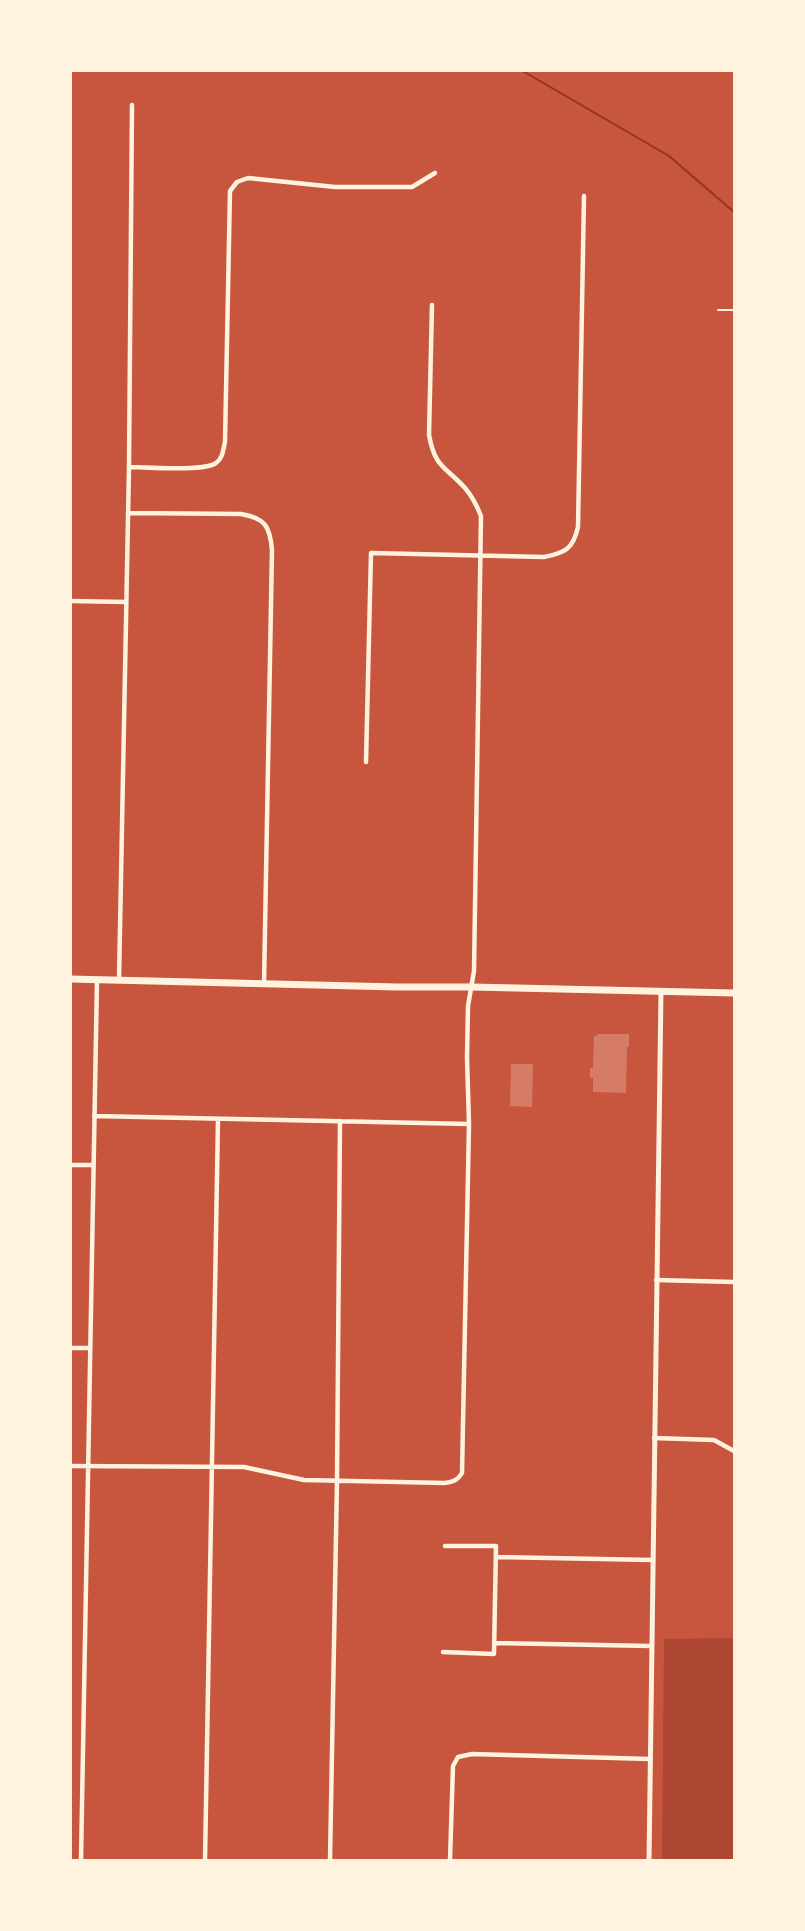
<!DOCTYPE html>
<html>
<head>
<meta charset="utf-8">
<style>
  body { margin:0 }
  #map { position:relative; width:805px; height:1931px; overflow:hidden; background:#c8553d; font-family:"DejaVu Sans",sans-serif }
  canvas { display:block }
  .frame { position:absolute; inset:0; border:72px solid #fff3e0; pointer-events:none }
</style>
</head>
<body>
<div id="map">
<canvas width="805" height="1931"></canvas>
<div class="frame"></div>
</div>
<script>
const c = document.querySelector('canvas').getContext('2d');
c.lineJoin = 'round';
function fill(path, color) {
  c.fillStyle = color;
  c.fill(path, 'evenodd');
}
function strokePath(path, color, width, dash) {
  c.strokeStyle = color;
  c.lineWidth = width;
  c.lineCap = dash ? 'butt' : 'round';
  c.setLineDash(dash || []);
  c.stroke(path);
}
fill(new Path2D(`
  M734,1638v222h-72l2,-221z`), '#ae4732');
strokePath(new Path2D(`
  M521,70l148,86 65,56`), '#8f3625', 2);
fill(new Path2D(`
  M597,1034h32v13h-2l-1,46 -33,-1v-14h-3v-10h3l1,-32h3z
  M511,1064h22l-1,43 -22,-1z`), '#d67c66');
strokePath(new Path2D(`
  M718,310h16`), '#fff3e0', 2);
strokePath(new Path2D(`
  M129,467l3,-362
  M128,513l113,1c24,4 29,12 31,36l-8,434
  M70,601l56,1
  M366,762l5,-209 173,4c21,-4 29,-8 34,-30l6,-331
  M119,980l10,-513c16,0 76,5 87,-4 7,-5 7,-13 9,-21l5,-251 7,-9 11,-4 87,9h77l23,-14
  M94,1116l375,8
  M70,1165h23
  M656,1280l78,2
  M70,1348h20
  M654,1438l60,2 20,11
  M70,1466l174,1 60,13 141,3c8,-1 13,-3 17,-10l7,-349 -2,-66 1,-52 6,-35 7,-455c-4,-10 -9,-20 -16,-28 -20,-22 -30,-20 -36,-53l3,-130
  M496,1557l156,3
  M494,1643l157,3
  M443,1652l51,2 2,-108h-51
  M81,1860l16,-880
  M205,1860l13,-741
  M330,1860l7,-379 3,-360
  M450,1860l3,-94 5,-9 14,-3 178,5`), '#fff3e0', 4.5);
strokePath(new Path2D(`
  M649,1860l12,-869`), '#fff3e0', 5);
strokePath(new Path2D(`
  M70,979l327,8h75l262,6`), '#fff3e0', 7);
</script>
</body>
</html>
